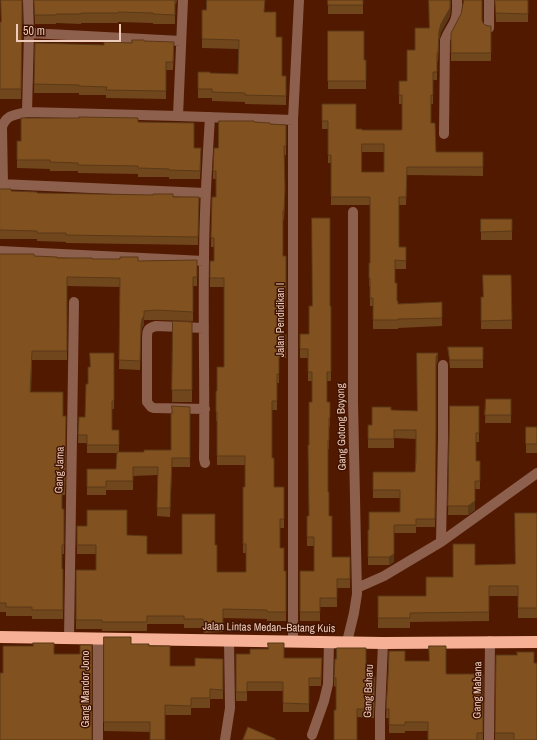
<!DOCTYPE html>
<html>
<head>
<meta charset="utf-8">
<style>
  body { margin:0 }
  #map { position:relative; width:537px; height:740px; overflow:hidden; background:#511900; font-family:"Archivo Narrow",sans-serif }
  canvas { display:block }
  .scale { position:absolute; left:16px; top:24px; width:105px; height:18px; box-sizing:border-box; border:2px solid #efcbbc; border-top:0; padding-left:5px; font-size:12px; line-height:14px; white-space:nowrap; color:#efcbbc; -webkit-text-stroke:3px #3f1402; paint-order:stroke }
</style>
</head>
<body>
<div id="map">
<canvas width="537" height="740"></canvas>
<div class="scale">50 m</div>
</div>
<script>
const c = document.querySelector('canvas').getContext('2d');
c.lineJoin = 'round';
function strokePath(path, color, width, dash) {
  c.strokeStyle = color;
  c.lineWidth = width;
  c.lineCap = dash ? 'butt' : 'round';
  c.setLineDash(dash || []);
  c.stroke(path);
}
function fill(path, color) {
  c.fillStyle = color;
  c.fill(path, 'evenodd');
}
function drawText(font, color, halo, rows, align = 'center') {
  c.font = font + ' "Archivo Narrow",sans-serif';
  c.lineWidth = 3;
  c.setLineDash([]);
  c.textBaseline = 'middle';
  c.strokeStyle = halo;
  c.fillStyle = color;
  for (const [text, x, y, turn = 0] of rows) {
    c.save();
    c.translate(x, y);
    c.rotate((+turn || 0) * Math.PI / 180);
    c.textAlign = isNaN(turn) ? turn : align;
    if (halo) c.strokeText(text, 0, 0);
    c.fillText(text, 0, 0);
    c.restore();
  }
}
strokePath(new Path2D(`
  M489,28v-28
  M29,33l152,8
  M27,112l2,-79 -1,-33
  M178,116l5,-116
  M444,134l1,-94c3,-8 6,-11 9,-17 4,-7 3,-15 3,-23
  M0,184l205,9
  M3,184l-1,-57c5,-13 13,-12 25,-15l151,4 115,4
  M0,251l204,10
  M204,328l-48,-2c-9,2 -9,5 -9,14v62l4,5 3,1 51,1
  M205,463l-1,-4c1,-66 -1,-133 0,-199 0,-47 3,-95 6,-143
  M441,542l2,-104v-73
  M357,588l27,-12 57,-34 96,-69
  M69,638l5,-336
  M293,641v-521l6,-120
  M347,642l7,-29 3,-19 -4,-192v-190
  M312,735l12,-34 4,-17 1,-42
  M98,740v-101
  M225,740l5,-32 -1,-67
  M380,740v-27l3,-70
  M489,740l1,-99`), '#8d5f4d', 10);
strokePath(new Path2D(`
  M0,637l383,6 154,-1`), '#f5b095', 12);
fill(new Path2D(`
  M7,0l15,33 -1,66h-21v-77h1z
  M34,0h143l-1,4h-1v20h-22v-1l-35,-1v1h-37v1l-25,-1v1h-21z
  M328,0h35v14h-35z
  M429,0h22l-1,16 -9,16 -2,8 -1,21h-1v19h-4v24h-2v19l5,29h47v24l-76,-1 -1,30h-7v42h7v22h-11v14l2,18 1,3 44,-2v24l-44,2v1h-25v-23h-3v-20h-1v-23h1v-58h-39v-42h-3v-34h-6v-25l34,25 6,1h40v-26h-3v-23h8l8,-31 14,-22zM362,152h22v20h-22z
  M495,0h33v22h-32z
  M202,10l63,2 11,25 6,39h4v29l-41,-1v-2l-33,-1v-3h-14v-26l12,1 28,1v-25l-36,-1z
  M461,14l21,6 1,3 2,2 4,1h2v35h-40v-28z
  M328,31l36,29h2v29h-38z
  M144,41l30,9 -1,20h-7v29l-60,-1v-3h-27v-2h-45l1,-50 69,2z
  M138,122l56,26 7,9 -1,22h-31v-2h-31v-3l-60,-1v-2h-28v-2l-33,-1v-27h4z
  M254,122l16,2 16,1v30h-2l1,43 -1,22h-1v36h3v51h-6v28h6v23h-7v25h-2v27h-5v48l2,29h10v41h-4v20l4,23h2v50h-19v-2l-44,-1v14l-19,1 -1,-5h-19v-4h-37v7h-45v-2h-26v-59h20v-16h-19v-28l50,9 20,19h35l33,-9 2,27h29v-19h-3v-66h2v-22h-28v-44h-1v-30h1l7,-24v-80h-14v-26h4v-14h-3v-2l1,-48h4v-18h-3v-8l5,-23z
  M0,189l11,2 26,2 162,4 -1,48 -132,-2v-1l-29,-1v-2h-37z
  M481,219h31v21h-31z
  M0,254l92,5 46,2 59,-1v26h-4v35l-37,-1h-12v5l-2,3 -1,6 -1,36 -21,-1 1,-82 -53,-1v74h-35l-1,32 32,24h3l-1,79h-3v14h2v45h-2v15h1v50h-31v-3h-26v-4h-6z
  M511,275l1,54h-31v-32h2z
  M331,306v75h-4v21h3v25h-1v22h-1v43l1,24 3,41h18v31h-13v19h-17v14h-20v-50h14v-25h-7v-30h2v-71l3,-43v-21h-4v-23h-8v-24h9z
  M173,321l19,1v80h-20z
  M448,347h35v21h-33z
  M114,353v56h-2v21h7v22h25l27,-2 19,-43v60h-18l-2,50 -13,-1 1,-41 -25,1v14h-27v5h-19v-26h29l1,-16h-30v-10h-9l1,-26h6l5,-50z
  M438,361l-2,4v73l-1,89h-19v6h-22v29l-5,3h-21v-35h1l31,-18v-14h-27v-26h42l1,-33 -22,-1v10h-26v-23h4l19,-15 26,1z
  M486,399h25v24h-26z
  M450,406h29v36h-3v19h4v28h-5v21l-7,5h-20z
  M526,427h11v26h-11z
  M537,513v105h-19v-22h-29v25l-79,1v6h-32v-32h48l27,-19 22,-12 40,-1z
  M104,637l27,7 18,2 21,20h25l28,-7v40h-13v9h-19v7h-26l-15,17 -46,-1z
  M236,654l48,4 38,9 -1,19h-12v26h-26v-21h-36v10h-11z
  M496,655l38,8 3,77h-42z
  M405,661l41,13h37v66h-55v-9h-23v2h-16v-15h-3l2,-41z
  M366,677l9,8 -1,33 -17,-1 -21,-30 -2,-1v-8z`), '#70461c');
fill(new Path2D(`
  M450,0h1l-1,16 -9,16 -2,8 -1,21 1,-30z
  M144,311v14l-2,3 -1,6 -1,36 1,-45z
  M438,353v8l-2,4v-8z
  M475,501v9l-7,5v-9z
  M394,554v8l-5,3v-8z`), '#5b3916');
const building = new Path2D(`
  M1,0h21v23l-1,66h-21v-67h1z
  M34,0h141v15l-22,-1v-1l-35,-1v1h-37v1h-25v1h-21z
  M207,0h58l-1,12h12v25h6v39h4v20l-41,-1v-2l-33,-1v-3h-14v-17h12v1l28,1 1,-34 -37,-1v-29h4z
  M328,0h35v5h-35z
  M429,0h21v8l-9,16 -2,7 -1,22h-1v19h-4v23h-2v28h4l1,29h47v15h-76l-1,30h-7v50h7v14l-11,-1v23h2v18h1v3l44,-2v16l-44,1v1h-25v-22h-3v-20h-1v-15h1v-66h-39v-42h-3v-34h-6v-17h34v25h6v1h40v-35h-3v-14h8v-31h8v-22h14zM362,144h22v28h-22z
  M464,0h18v20l1,3 2,2 4,1h2v27h-40v-20l10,-19z
  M495,0h33v14l-32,-1z
  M328,31h36v29h2v21h-38z
  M132,40h12v1l30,1 -1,20h-7v29l-60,-1 1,-3 -28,-1v-1l-45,-1 1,-41 69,2v-3l28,1z
  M79,117l59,1v4l56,1v25h7l-1,23 -31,-1v-1l-31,-1v-2l-60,-1v-2l-28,-1v-2h-33v-19h4v-23h58z
  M219,121h35v1l16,1v1l16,1v21h-2l1,43 -1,22h-1v45h3v43h-6v36h6v14h-7v25h-2v27h-5v57h2v29h10v32h-4v29h4v23h2v41h-19v-2l-44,-1v14l-19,1 -1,-5h-19v-3h-37v6h-45v-2h-26v-50h20v-25h-19v-19h10v-16h40v25l20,1v18h35v-40h33v31h2v27h29v-28h-3v-57h2v-31h-28v-44h-1v-21h1v-24h7v-89h-14v-17h4v-23h-3v-1l1,-40h4v-26h-3l1,-23h4z
  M0,189h11v2l26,1v1l116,2v-1h20v3h26l-1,40 -132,-2v-2h-29v-2l-37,-1z
  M312,218h18v88h1v66h-4v30h3v16h-1v22h-1v52h1v24h3v41h18v22h-13v19h-17v14h-20v-41h14v-34h-7v-21h2l-1,-71h1v-43h3v-30h-4v-23h-8v-15h9v-28h3z
  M481,219h31v12l-31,1z
  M0,254h34v2l23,1v1h35v1h28v-2h18v4l59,-1v17h-4v35l-37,-2 -12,1v5l-2,3 -1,6 -1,36 -21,-1 1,-82 -53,-1v74h-35l-2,41h33v24h3l-1,70h-3v23h2v36h-2v24h1v41h-31v-3h-26v-4h-6z
  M483,275h28l1,45 -31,1v-24h2z
  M173,321l19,1v68h-20z
  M448,347h35v13h-33z
  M90,353h24v48h-2v29h7v15h-32v-10h-9l1,-18h6l1,-33h2v-17h2z
  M417,353h21l-2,4v73l-1,89h-19v6h-22v29l-5,3h-21v-27h1v-18h31v-22h-27v-18h42l1,-11v-31h-22v9h-26v-14h4v-18h19v3l26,1z
  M486,399h25v16h-26z
  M172,406l18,1v51h-18l-2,50h-13l1,-41h-25v14h-27v6h-19v-18h29l1,-17h27v-2h27v-37h1z
  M450,406h29v27h-3v28h4v20h-5v20l-7,5h-20z
  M526,427h11v17h-11z
  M515,513h22v95h-19v-22h-29v26l-79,1v5h-32v-22h48v-19h27v-33h22v21l40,-1z
  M104,637h27v7h18v2h21v20h25v-8l28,1v31l-13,-1v9h-19v8l-26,-1v35h-15v-18h-46z
  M33,643h21v11h26v-9h12v95h-92v-67h3v-27h30z
  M268,643h16v15h38l-1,20h-12v26l-26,-1v-21h-36v10h-11v-38h14v-5h18z
  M429,646h17v28h37v59h-6v7h-49v-18h-23v3h-16v-16h-3l2,-32 1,-26h16v10h24z
  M337,648h29v29h9l-1,32h-17v31h-23v-30h2v-32h-2l1,-19h1z
  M517,652h17v11h3v77h-23v-7h-19l1,-78h21z
  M248,727l28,12 -1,1h-32z`);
fill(building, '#825120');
strokePath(building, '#5b3916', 1);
drawText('11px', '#efcbbc', '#3f1402', [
  ["Jalan Pendidikan I",281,320,-90],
  ["Gang Gotong Boyong",342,427,-91],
  ["Gang Jama",60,470,-88],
  ["Jalan Lintas Medan–Batang Kuis",269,628,1],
  ["Gang Mandor Jono",86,689,-90],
  ["Gang Mabana",478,690,-89],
  ["Gang Baharu",369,691,-88]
]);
</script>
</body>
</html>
